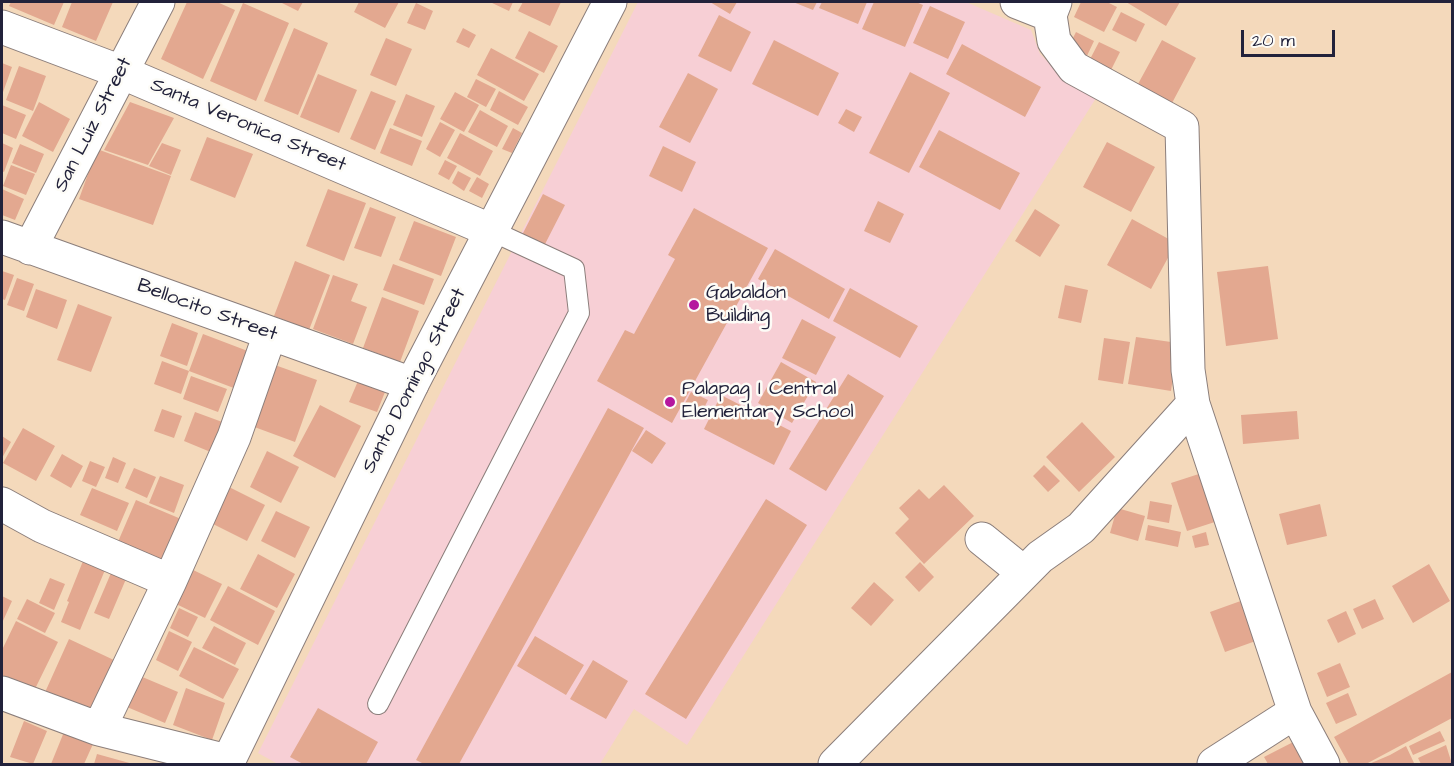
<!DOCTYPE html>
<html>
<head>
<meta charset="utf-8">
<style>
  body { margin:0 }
  #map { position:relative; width:1454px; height:766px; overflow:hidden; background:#f4d9bb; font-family:"Architects Daughter",sans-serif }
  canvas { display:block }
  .frame { position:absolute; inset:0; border:3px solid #22223b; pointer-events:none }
  .scale { position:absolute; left:1241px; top:30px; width:94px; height:27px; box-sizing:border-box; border:3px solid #22223b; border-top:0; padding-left:8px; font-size:18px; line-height:21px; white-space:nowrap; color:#22223b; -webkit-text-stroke:4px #fdfcf7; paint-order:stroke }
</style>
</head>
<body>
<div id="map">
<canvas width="1454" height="766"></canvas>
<div class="frame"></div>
<div class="scale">20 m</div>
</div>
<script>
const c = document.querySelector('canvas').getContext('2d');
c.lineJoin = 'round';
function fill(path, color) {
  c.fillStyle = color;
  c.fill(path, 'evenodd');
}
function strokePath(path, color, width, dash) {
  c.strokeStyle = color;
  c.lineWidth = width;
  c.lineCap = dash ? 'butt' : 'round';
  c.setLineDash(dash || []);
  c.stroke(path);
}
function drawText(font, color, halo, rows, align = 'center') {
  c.font = font + ' "Architects Daughter",sans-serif';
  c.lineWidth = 5;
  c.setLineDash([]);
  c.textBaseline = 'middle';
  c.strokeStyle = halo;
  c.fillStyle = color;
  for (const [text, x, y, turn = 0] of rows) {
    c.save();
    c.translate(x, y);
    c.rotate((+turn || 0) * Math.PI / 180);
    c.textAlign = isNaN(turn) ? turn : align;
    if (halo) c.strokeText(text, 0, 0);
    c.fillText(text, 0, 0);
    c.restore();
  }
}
fill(new Path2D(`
  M638,2h328l65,28 9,24 27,27 31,14 -411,650 -53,-36 -34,55h-322l-20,-11z`), '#f7cfd5');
fill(new Path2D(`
  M11,2h53l-10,23 -45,-19z
  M72,2h41l-17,39 -34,-14z
  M187,2h30l18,8 -32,69 -42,-20z
  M280,2h23l-5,9z
  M359,2h40l-14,26 -31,-16z
  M490,2h23l-4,9z
  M523,2h38l-11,24 -32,-15z
  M710,2h27l-7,12z
  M793,2h24l-4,8z
  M822,2h45l-9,22 -39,-16z
  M874,2h42l7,3 -18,42 -43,-18z
  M1081,2h26l10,5 -13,25 -30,-15z
  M1126,2h54l-14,24z
  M243,3l46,20 -33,78 -46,-20z
  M416,3l17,8 -8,19 -18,-7z
  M930,6l35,16 -17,37 -35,-16z
  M1121,12l24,12 -9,18 -24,-12z
  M719,15l32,17 -20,40 -33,-16z
  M294,28l34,15 -30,72 -34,-14z
  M463,28l13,7 -7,13 -13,-6z
  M529,31l29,15 -14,27 -29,-15z
  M1076,32l18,9 -9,19 -18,-10z
  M386,38l26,11 -16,37 -26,-11z
  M774,40l65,33 -21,43 -66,-32z
  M1162,40l34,18 -24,45 -34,-19z
  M1099,42l21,10 -11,22 -21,-11z
  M962,44l79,43 -16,30 -79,-43z
  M491,48l48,26 -15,27 -47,-26z
  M2,63l10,4 -10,28z
  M19,66l27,10 -13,35 -27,-11z
  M910,72l40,21 -41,80 -40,-20z
  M688,73l30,16 -28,54 -31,-16z
  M318,74l39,16 -18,43 -39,-16z
  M476,79l20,10 -10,18 -19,-10z
  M371,91l25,10 -21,49 -25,-11z
  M499,91l29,16 -10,18 -28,-15z
  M455,92l24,13 -15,27 -24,-13z
  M406,94l29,12 -13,31 -29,-12z
  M39,102l31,17 -17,33 -31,-16z
  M130,102l44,16 -26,47 -44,-15z
  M2,105l24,10 -10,24 -14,-6z
  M846,109l16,8 -8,15 -16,-9z
  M480,110l28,16 -11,21 -29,-15z
  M440,122l15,8 -15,27 -14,-8z
  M390,128l32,13 -10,25 -32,-13z
  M513,128l9,5 -10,20 -10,-4z
  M939,130l81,43 -20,37 -81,-43z
  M460,133l33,18 -13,25 -33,-18z
  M207,137l46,17 -18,44 -45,-18z
  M1107,142l48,25 -24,45 -48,-25z
  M2,143l11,5 -9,24 -2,-1z
  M162,143l19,7 -10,25 -22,-9z
  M20,144l24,10 -8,19 -24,-10z
  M663,146l33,16 -14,30 -33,-16z
  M97,149l74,27 -18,49 -74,-26z
  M445,160l12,6 -8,14 -11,-6z
  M11,165l24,9 -9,21 -23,-9z
  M458,171l13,7 -7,13 -12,-8z
  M477,177l12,7 -7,14 -13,-7z
  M2,189l22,10 -9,21 -13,-5z
  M328,189l38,14 -22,58 -38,-15z
  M543,194l22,11 -22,43 -22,-11z
  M878,201l26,13 -14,29 -26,-12z
  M370,207l26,10 -15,40 -27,-9z
  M694,208l74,40 -96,175 -75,-42 28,-51 9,4 41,-75 -7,-4z
  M1035,209l25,16 -20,32 -25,-16z
  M1132,219l44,24 -25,46 -44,-24z
  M414,221l42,16 -15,39 -42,-16z
  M775,249l70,40 -16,30 -71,-40z
  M295,261l35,14 -21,55 -35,-14z
  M393,264l41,15 -10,26 -41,-15z
  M1268,266l10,73 -52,7 -9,-74z
  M2,271l12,4 -9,25 -3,-1z
  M333,275l25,9 -7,17 16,6 -14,37 -40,-15z
  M17,278l17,6 -10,27 -17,-6z
  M1065,285l23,5 -7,33 -23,-5z
  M850,288l68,38 -18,32 -67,-37z
  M36,289l31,11 -10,29 -31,-12z
  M382,297l37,14 -19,51 -37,-14z
  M78,304l34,13 -21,55 -34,-12z
  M802,319l34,18 -20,38 -34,-17z
  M172,323l26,10 -11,33 -27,-10z
  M203,334l50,19 -14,37 -50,-19z
  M1136,337l42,6 -7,48 -43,-7z
  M1104,338l26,4 -7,42 -25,-4z
  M162,361l27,10 -8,23 -27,-10z
  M781,362l35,20 -24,41 -34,-20z
  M272,364l45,16 -22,62 -46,-17z
  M848,374l36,22 -58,95 -37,-22z
  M191,376l36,13 -9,23 -35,-13z
  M358,381l27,11 -8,20 -28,-10z
  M691,392l17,8 -8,16 -17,-9z
  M721,395l70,36 -17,34 -70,-36z
  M320,405l41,21 -26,52 -42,-22z
  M608,408l36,20 -185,336h-35l-8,-4z
  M162,409l20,7 -8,22 -20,-7z
  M1297,411l2,28 -56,5 -2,-29z
  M195,412l30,11 -12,30 -29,-12z
  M1082,422l33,35 -36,35 -33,-35z
  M23,428l32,18 -19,35 -33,-18z
  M646,430l20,13 -14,21 -20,-13z
  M2,436l9,6 -9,16z
  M267,451l32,16 -18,36 -31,-16z
  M62,454l21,12 -12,22 -21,-12z
  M113,457l13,6 -8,20 -13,-5z
  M90,461l15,6 -9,20 -14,-6z
  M1044,465l16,16 -12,11 -15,-16z
  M134,468l22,9 -9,21 -22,-10z
  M1205,472l16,48 -34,11 -16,-48z
  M160,476l24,9 -10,28 -25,-10z
  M944,485l30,31 -50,48 -29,-31 14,-14 -10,-11 20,-19 10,10z
  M227,486l38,19 -18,36 -38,-19z
  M92,488l37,15 -12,28 -37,-16z
  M766,499l41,26 -121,194 -41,-25z
  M136,500l45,19 -22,51 -45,-19z
  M1150,501l22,4 -3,18 -22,-4z
  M1320,504l7,32 -40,9 -8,-31z
  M1117,508l28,8 -7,25 -28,-8z
  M276,511l34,16 -15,31 -34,-17z
  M1148,525l33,7 -3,15 -33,-7z
  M1206,532l3,13 -14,3 -3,-12z
  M258,554l37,20 -18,34 -37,-19z
  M83,561l22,9 -25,60 -19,-8 8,-20 -2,-1z
  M920,562l14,15 -15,15 -14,-15z
  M1429,564l21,37 -37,22 -21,-37z
  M189,568l33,16 -17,34 -33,-16z
  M111,573l15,6 -17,40 -15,-6z
  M50,578l15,6 -11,26 -15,-7z
  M874,582l20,18 -23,26 -20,-18z
  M228,586l47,25 -17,34 -48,-25z
  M2,596l10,5 -10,22z
  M1249,598l15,40 -39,14 -15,-40z
  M27,599l28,14 -10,20 -28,-14z
  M1375,599l9,20 -22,10 -9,-20z
  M179,608l19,9 -10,20 -18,-9z
  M1346,611l10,23 -18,9 -11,-23z
  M16,621l42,21 -24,49 -32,-16v-25z
  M214,626l32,17 -11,22 -33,-17z
  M169,631l23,11 -14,29 -22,-11z
  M535,636l49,29 -18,30 -49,-29z
  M69,639l47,22 -27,60 -47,-22z
  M194,647l45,22 -16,30 -44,-23z
  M593,660l35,21 -22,38 -36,-20z
  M1340,663l10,24 -23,10 -10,-24z
  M1452,672v46l-86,46h-17l-15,-27z
  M140,676l38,16 -13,31 -38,-16z
  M186,688l39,15 -13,37 -39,-15z
  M1348,693l9,22 -21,9 -10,-21z
  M318,708l60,34 -12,22h-63l-13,-7z
  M24,721l23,10 -14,33 -23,-7z
  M1440,731l5,10 -32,14 -4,-9z
  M64,732l29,12 -9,20h-33z
  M1303,737l14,27h-49l-4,-7z
  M1446,745l6,19h-31l-3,-6z
  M1406,746l8,17 -45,1 21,-9z
  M97,754l36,10h-39z`), '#e3a890');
const lane = new Path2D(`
  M378,704l201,-391 -5,-44 -82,-38`);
const street = new Path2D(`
  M1017,2l33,13
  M1055,2l-5,13 4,26 20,27 108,59 6,243 5,34 102,308 28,52
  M2,27l119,45 371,159
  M2,237l410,147
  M30,248l128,-246
  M2,504l40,22 128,55
  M982,539l42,34
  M2,693l97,36 128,32
  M99,729l71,-148 64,-144 36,-103
  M835,764l205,-207 41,-29 112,-124
  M1214,764l81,-52`);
const primary = new Path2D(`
  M227,764l185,-380 198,-382`);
strokePath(lane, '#8b7e7b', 22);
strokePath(street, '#8b7e7b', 35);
strokePath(primary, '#8b7e7b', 35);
strokePath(lane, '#fff', 20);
strokePath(street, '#fff', 33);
strokePath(primary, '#fff', 33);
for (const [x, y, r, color] of [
  [694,305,6,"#b5179e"],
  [670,402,6,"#b5179e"]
]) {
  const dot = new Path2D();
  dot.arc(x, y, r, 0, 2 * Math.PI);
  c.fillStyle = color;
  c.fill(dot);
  strokePath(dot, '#fdfcf7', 2);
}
drawText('20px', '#22223b', '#fdfcf7', [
  ["San Luiz Street",94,125,-63],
  ["Santa Veronica Street",248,126,23],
  ["Bellocito Street",207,311,20],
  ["Santo Domingo Street",415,381,-63]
]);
drawText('20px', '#22223b', '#fdfcf7', [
  ["Gabaldon",706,294],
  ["Building",706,317],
  ["Palapag I Central",682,390],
  ["Elementary School",682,413]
], 'left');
</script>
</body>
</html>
